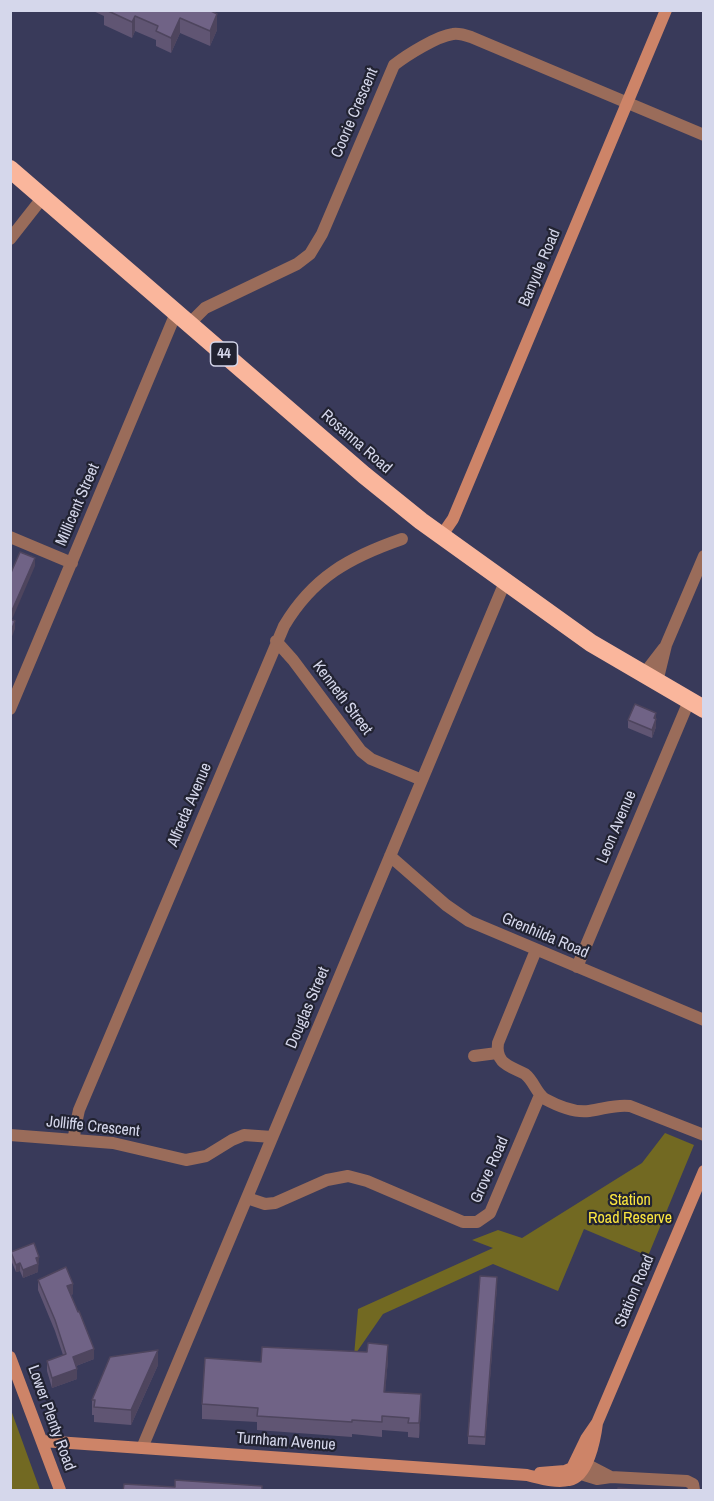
<!DOCTYPE html>
<html>
<head>
<meta charset="utf-8">
<style>
  body { margin:0 }
  #map { position:relative; width:714px; height:1501px; overflow:hidden; background:#393a5a; font-family:"Archivo Narrow",sans-serif }
  canvas { display:block }
  .frame { position:absolute; inset:0; border:12px solid #d5d7eb; pointer-events:none }
</style>
</head>
<body>
<div id="map">
<canvas width="714" height="1501"></canvas>
<div class="frame"></div>
</div>
<script>
const c = document.querySelector('canvas').getContext('2d');
c.lineJoin = 'round';
function fill(path, color) {
  c.fillStyle = color;
  c.fill(path, 'evenodd');
}
function strokePath(path, color, width, dash) {
  c.strokeStyle = color;
  c.lineWidth = width;
  c.lineCap = dash ? 'butt' : 'round';
  c.setLineDash(dash || []);
  c.stroke(path);
}
function drawText(font, color, halo, rows, align = 'center') {
  c.font = font + ' "Archivo Narrow",sans-serif';
  c.lineWidth = 4.5;
  c.setLineDash([]);
  c.textBaseline = 'middle';
  c.strokeStyle = halo;
  c.fillStyle = color;
  for (const [text, x, y, turn = 0] of rows) {
    c.save();
    c.translate(x, y);
    c.rotate((+turn || 0) * Math.PI / 180);
    c.textAlign = isNaN(turn) ? turn : align;
    if (halo) c.strokeText(text, 0, 0);
    c.fillText(text, 0, 0);
    c.restore();
  }
}
fill(new Path2D(`
  M665,1133l29,12 -46,111 -64,-27 -26,62 -65,-27 -110,50 -29,42 4,-47 135,-61 -21,-8 26,-10 24,8 120,-75z
  M10,1410h1l29,80h-29z`), '#726922');
strokePath(new Path2D(`
  M10,239l33,-42
  M189,324l16,-16 92,-44 13,-10 12,-20 72,-169c13,-10 43,-29 59,-31 6,-1 12,1 18,3l233,98
  M10,537l62,26
  M276,641l17,19 68,91 10,8 51,21
  M644,674l20,-26
  M657,682l9,-37 38,-89
  M10,709l166,-396
  M390,856l56,49 23,16 235,99
  M536,950l-38,93c-3,21 12,23 27,31 9,7 11,19 20,25 13,7 30,14 44,12 15,-2 27,-7 41,-5l74,29
  M577,967l112,-266
  M474,1056l23,-3
  M10,1135l103,8 73,17 20,-4 26,-16 12,-5 28,2
  M74,1139l1,-11 4,-18 205,-484c29,-49 66,-69 118,-87
  M247,1198l18,6 10,-1 52,-23 21,-4 19,5 96,41h14l13,-9 50,-118
  M142,1448l363,-866
  M575,1465l9,10 13,4 14,-2 76,4 6,3 1,6
  M579,1466l7,-2 25,13`), '#9a6c5a', 12);
strokePath(new Path2D(`
  M442,535l11,-16 213,-509
  M10,1357l50,133
  M42,1441l485,34c13,3 28,8 42,5 19,-3 26,-41 28,-57
  M540,1473l25,-2 7,-3 14,-29 11,-16 107,-252`), '#cd8468', 12);
strokePath(new Path2D(`
  M10,169l354,306 57,46 170,122 113,66`), '#fab69c', 18);
fill(new Path2D(`
  M91,10h118l8,20 -7,16 -30,-13 -9,20 -15,-7v-6l-21,-9 -3,7 -28,-13v-9z
  M656,713v14l-4,11 -24,-10v-8z
  M11,1252l28,13h-1v7l-15,6 -3,-7 -4,1 -5,-12z
  M38,1280l35,14 -2,1 23,64 -18,7 1,13 -25,9 -5,-17v-10l16,-6 -8,-24 -17,-41z
  M497,1285l-12,160 -17,-1v-8z
  M388,1359l-3,33 36,17 -2,29 -11,-1v-5l-26,-2v7l-30,-3v3l-95,-7v-8l-55,-3v-15l59,-42z
  M158,1365l-27,60 -37,-3v-7h-2v-15z`), '#605573');
fill(new Path2D(`
  M217,14v16l-7,16v-15z
  M135,16v15l-3,7v-16z
  M180,18v15l-9,20v-15z
  M35,558v8l-25,58v-9z
  M15,621v8l-4,10v-8z
  M656,713v14l-4,11v-8l2,-12z
  M39,1257l-1,15 -15,6v-8l13,-12z
  M20,1263v8l-4,1v-7z
  M497,1277v8l-12,160v-8z
  M73,1284v10l-6,2v-10z
  M388,1345v14l-4,47v-14z
  M94,1349v10l-21,8v-10z
  M158,1350v15l-27,60v-15z
  M77,1369v10l-25,9v-10z
  M421,1394v15l-2,29v-15z`), '#4e455e');
const building = new Path2D(`
  M106,10h103l8,4 -7,17 -30,-13 -9,20 -15,-7 2,-5 -23,-10 -3,6z
  M20,552l15,6 -25,57v-40z
  M10,619l5,2 -4,10h-1z
  M635,704l21,9 -2,5 2,1 -4,11 -24,-10z
  M34,1243l5,14 -3,1 2,6 -15,6 -3,-7 -4,2 -5,-13z
  M66,1267l7,17 -6,2 11,26 1,-1 15,38 -21,8 4,12 -25,9 -5,-17 19,-7 -11,-34 -17,-40z
  M480,1276l17,1 -12,160 -17,-1z
  M368,1343l20,2 -4,47 37,2 -2,29h-11l1,-5 -27,-2v6l-30,-2v2l-95,-6 1,-8 -56,-4 3,-46 56,4 1,-15 105,5z
  M158,1350l-27,60 -37,-3 1,-7h-3l18,-43z
  M175,1480l87,6v5h-139l1,-7 51,3z
  M618,1488l31,3h-31z`);
fill(building, '#706386');
strokePath(building, '#4e455e', 1.5);
for (const [x, y, w] of [
  [224,354,27]
]) {
  const box = new Path2D();
  box.roundRect(x - w / 2, y - 12, w, 24, 4.5);
  c.fillStyle = '#222332';
  c.fill(box);
  strokePath(box, '#d5d7eb', 1.5);
}
drawText('bold 15px', '#d5d7eb', null, [
  ["44",224,354]
]);
drawText('16px', '#d5d7eb', '#222332', [
  ["Coorie Crescent",355,113,-67],
  ["Banyule Road",540,268,-67],
  ["Rosanna Road",356,442,41],
  ["Millicent Street",78,505,-67],
  ["Kenneth Street",342,698,53],
  ["Alfreda Avenue",190,805,-67],
  ["Leon Avenue",617,827,-67],
  ["Grenhilda Road",545,936,23],
  ["Douglas Street",308,1008,-67],
  ["Jolliffe Crescent",93,1127,6],
  ["Grove Road",490,1170,-66],
  ["Station Road",635,1291,-67],
  ["Lower Plenty Road",51,1418,70],
  ["Turnham Avenue",286,1442,4]
]);
drawText('16px', '#fbe63f', '#222332', [
  ["Station",630,1201],
  ["Road Reserve",630,1219]
]);
</script>
</body>
</html>
